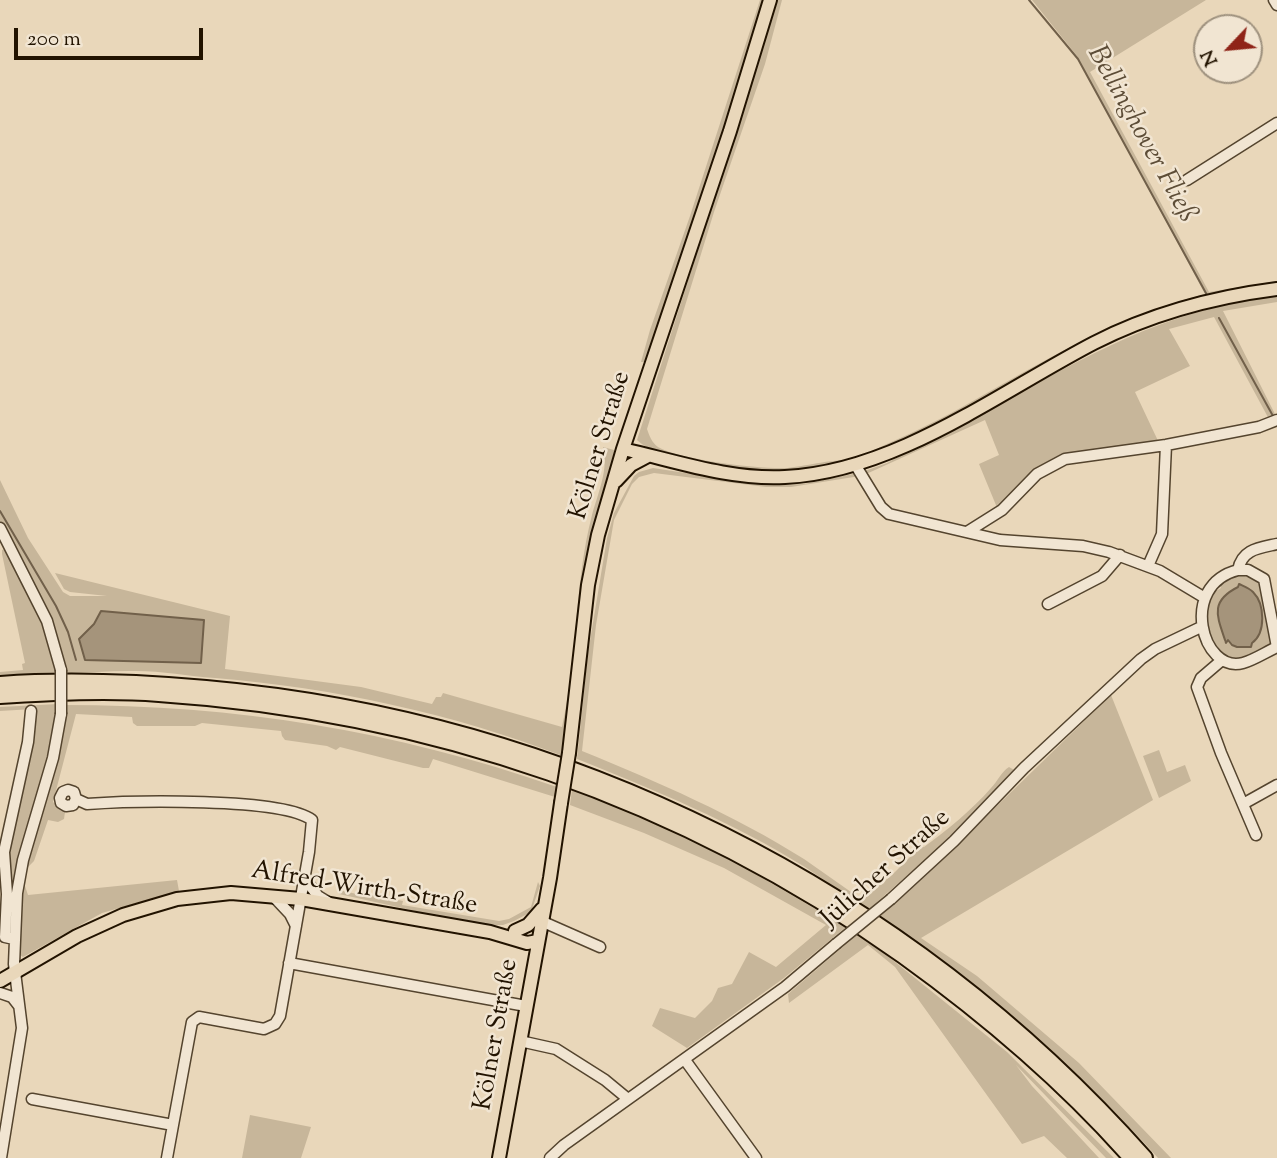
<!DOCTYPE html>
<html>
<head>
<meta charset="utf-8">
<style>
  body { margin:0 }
  #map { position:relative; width:1277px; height:1158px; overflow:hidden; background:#e9d7ba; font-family:"Sorts Mill Goudy",serif }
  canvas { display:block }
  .north { position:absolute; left:1193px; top:14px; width:70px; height:70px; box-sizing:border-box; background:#f1e5d2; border:2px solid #9e917e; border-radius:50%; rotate:244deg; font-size:19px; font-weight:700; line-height:28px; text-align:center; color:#221300 }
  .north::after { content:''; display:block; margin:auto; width:24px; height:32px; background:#8f2418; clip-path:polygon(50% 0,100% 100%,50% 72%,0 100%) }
  .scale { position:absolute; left:14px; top:28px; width:189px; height:32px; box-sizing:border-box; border:4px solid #221300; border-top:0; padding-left:9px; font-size:21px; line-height:24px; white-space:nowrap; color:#221300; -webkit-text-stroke:5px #f1e5d2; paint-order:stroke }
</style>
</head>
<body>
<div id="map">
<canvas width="1277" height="1158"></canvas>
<div class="north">N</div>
<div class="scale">200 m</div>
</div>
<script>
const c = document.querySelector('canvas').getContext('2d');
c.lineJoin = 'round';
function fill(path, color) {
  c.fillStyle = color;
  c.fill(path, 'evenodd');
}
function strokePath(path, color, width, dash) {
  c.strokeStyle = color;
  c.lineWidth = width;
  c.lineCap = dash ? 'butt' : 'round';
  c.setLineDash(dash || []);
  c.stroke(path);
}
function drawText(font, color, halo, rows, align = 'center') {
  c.font = font + ' "Sorts Mill Goudy",serif';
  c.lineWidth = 5;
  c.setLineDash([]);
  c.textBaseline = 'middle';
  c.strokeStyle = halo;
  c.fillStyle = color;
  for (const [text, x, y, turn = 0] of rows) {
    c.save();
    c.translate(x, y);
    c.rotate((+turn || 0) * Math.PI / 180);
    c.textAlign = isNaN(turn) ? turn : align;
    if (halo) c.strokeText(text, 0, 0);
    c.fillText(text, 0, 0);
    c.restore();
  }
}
fill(new Path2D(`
  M760,0h5l-64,202 -55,160h-5l9,-32 40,-114z
  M778,0h4l-17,64 -51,148 -67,217c2,6 5,14 11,18 22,13 101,22 127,21 17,-1 50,-10 64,-7 -10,3 -21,9 -31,10 -39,6 -153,-4 -181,-31z
  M1032,0h174l-116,72 119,220 68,-11v4l-115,26 -297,149 -11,-1c37,-17 75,-33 110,-53 78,-44 153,-90 241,-112l-128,-238z
  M1277,296v6l-54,9 54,107 -7,3 -56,-104 -45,12 21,37 -55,26 25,53 -94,11 -68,54 -19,-46 20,-9 -14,-35 -121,55 -2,-3 25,-9c35,-19 70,-36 104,-54 97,-54 173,-99 286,-113z
  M603,447l11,3 1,5c-30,97 -38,200 -52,301 -112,-43 -229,-68 -348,-78 -29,-2 -57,-8 -86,-7 -21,0 -42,2 -64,2l-9,-39 -9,-22 -47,-91v-41l28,58 35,54 7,4h37l-37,-4 -6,-3 -9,-16 175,43 -5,53 136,18 71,17 4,-7h5l2,-4 119,34c16,-70 12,-143 30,-212 6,-22 17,-46 11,-68z
  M653,468l111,17 40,-1 54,-11 2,3 -69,11h-25l-112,-14 -15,4 -7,7 -18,36 -18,105 -14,126c76,31 152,64 222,108 19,13 38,27 57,40l30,-23 30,-30 3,1c23,-17 48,-37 67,-59 7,-7 10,-16 18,-21l7,4 -8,11 -61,58 -79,70c-21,-14 -42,-29 -63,-43 -71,-44 -150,-77 -228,-108l11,-106 19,-115 7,-25 20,-37 5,-4z
  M5,549l43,83 9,42 -57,3v-5l23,-2 -1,-6 3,-1 -23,-109v-4z
  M1238,575l13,2 10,7 11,58c-18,18 -41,24 -57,3 -4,-4 -8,-9 -9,-14 -3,-13 3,-26 6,-38l9,-5 -1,-3zM1241,586l10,3c8,19 18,38 1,54l-1,4 -12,-1 -11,-6 -4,2v-8l15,-47z
  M1111,695l42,105 -232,138 56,38 102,87 92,95h-13c-83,-92 -176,-174 -279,-241l56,-51z
  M58,704l-2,26 -46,187 -3,-65 26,-143 -33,2v-4z
  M64,705c173,0 329,25 493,82l-2,10 -122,-38 -4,9h-6l-83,-21 -4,3 -9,-4 -42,-6 -3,-4 -1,-5 -79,-8 -7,3h-58l-4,-3 -1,-6 -56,-3 -23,88 12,10 -1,7 -6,3 -10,-2 -14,41 -10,10z
  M1159,750l8,22 18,-7 6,16 -32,17 -16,-42z
  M572,789l62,24 86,40 126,74 -62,51 -97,70 -35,-22 8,-18 35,10 17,-17 6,-13 14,-4 17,-32 27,15 50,-42 -102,-57 -80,-35 -74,-28z
  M177,880l2,11 -77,22 -79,44 -3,-2 1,-73 4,4 3,9z
  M538,882l2,4 -9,26 -17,9 -11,4h-11l-36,-5 -117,-26v-4l22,5 1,-2 41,8 -1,4 97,16 10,-2 22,-12z
  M859,933l148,119 107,106h-8l-90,-93 16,21 67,72h-32l-23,-22 -22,8 -127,-177 -27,-22 -79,58 -1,-9z
  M250,1115l61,12 -10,31h-59z`), '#c7b69a');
const water = new Path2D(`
  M1239,584c4,2 10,4 14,8 12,12 13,41 -1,51l-1,4h-14l-5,-2 -4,-5 -2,3c-8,-25 -18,-41 12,-56z
  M101,611l103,9 -3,43 -116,-3 -6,-21 15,-15z`);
fill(water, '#a5947b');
strokePath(water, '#71604a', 2);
strokePath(new Path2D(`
  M1029,0l49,59 129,236
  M1219,318l54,98
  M0,511l56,95 12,26 8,28`), '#71604a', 2);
const minor = new Path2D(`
  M1274,0l3,5
  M1187,180l90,-57
  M856,466l25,41 8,7 111,26 83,6 26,6 51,19 45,27
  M0,528l47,93 14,49
  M967,532l35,-22 35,-36 28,-15 101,-14 93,-18 18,-7
  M1148,566l14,-32 4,-89
  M1238,570h10l16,9 13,68c-11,5 -23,13 -34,16 -41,11 -65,-78 -5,-93z
  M1238,570c4,-21 21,-22 39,-26
  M1048,604l54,-28 18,-21
  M1222,660l-21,18 -4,9 24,66 35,82
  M76,799l-3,6 -7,1 -5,-3 -1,-5 3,-6 5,-2 6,2 2,7 11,5c42,-3 195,-7 225,16l-3,32 -29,164 -5,8 -11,5 -65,-12 -7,5 -19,103
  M1243,804l34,-19
  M305,879l13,17 10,6
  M274,897l16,17 6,12
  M891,899l63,-58 70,-73 117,-109 14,-10 46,-22
  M541,921l59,26
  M14,939l-9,-2 2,-43 -3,-42 24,-110 3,-31
  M289,963l237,43
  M0,993l12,4 7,9
  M520,1041l36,8 49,31 23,19
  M685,1060l71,98
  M32,1099l141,26 -6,33
  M1,1158l21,-130 -8,-64 3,-71 6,-33 30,-102 8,-44
  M550,1158l14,-13 221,-158 51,-43`);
const major = new Path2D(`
  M623,449c53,12 107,31 162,28 110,-5 213,-84 309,-134 57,-29 120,-46 183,-54
  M616,481l15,-16 17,-9
  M569,753l19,-168 10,-50 25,-86 107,-318 40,-131
  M515,931l13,-6 14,-16
  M0,981l77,-45 46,-21 54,-16 54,-6 70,6 189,33 37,11 11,-2
  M499,1158l51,-280 11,-75`);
const highway = new Path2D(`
  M0,684c69,-5 138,-2 206,4 361,32 698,199 939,470
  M0,696c52,-3 106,-6 159,-2 270,18 523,105 744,262 82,59 161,126 228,202`);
strokePath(minor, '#54442e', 13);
strokePath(major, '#221300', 16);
strokePath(highway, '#221300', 18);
strokePath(minor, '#f1e5d2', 10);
strokePath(major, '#e9d7ba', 12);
strokePath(highway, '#e9d7ba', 14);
const minorBridge = new Path2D(`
  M61,714v-44
  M836,944l55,-45`);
const majorBridge = new Path2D(`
  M561,803l8,-50`);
strokePath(minorBridge, '#54442e', 13, []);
strokePath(majorBridge, '#221300', 16, []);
strokePath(minorBridge, '#f1e5d2', 10);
strokePath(majorBridge, '#e9d7ba', 12);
drawText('26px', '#221300', '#f1e5d2', [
  ["Kölner Straße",602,446,-73],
  ["Jülicher Straße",887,870,-42],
  ["Alfred-Wirth-Straße",364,890,9],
  ["Kölner Straße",498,1035,-80]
]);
drawText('italic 28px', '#5d4d37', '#f1e5d2', [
  ["Bellinghover Fließ",1140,135,61]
]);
</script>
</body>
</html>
